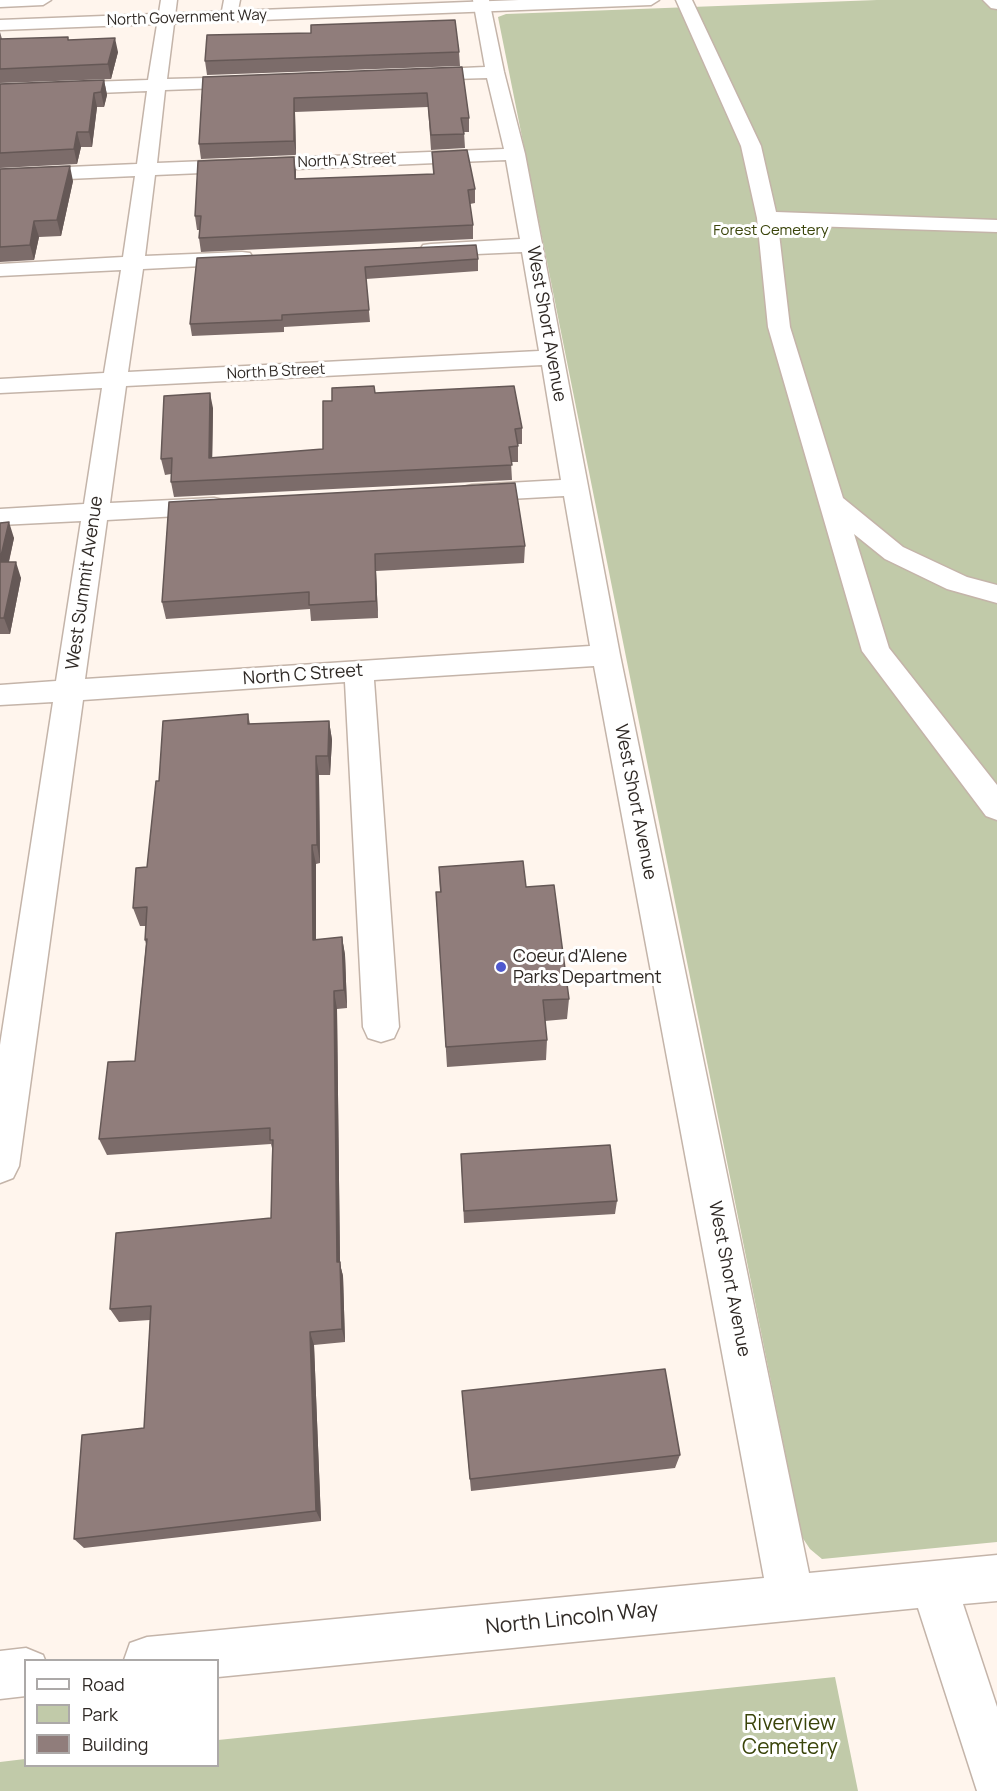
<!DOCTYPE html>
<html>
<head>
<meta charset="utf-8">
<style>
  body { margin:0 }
  #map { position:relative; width:997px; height:1791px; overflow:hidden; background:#fff5ed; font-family:Manrope,sans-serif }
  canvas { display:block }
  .legend { position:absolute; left:24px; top:1659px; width:195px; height:108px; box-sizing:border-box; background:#fff; border:2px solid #aca9a8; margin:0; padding:8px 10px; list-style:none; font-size:18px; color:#2f2925 }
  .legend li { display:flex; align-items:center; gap:12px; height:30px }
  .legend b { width:30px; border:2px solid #aca9a8 }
</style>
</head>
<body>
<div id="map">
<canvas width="997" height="1791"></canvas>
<ul class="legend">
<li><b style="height:8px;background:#fff"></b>Road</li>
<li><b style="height:16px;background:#c1caa9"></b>Park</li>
<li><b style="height:16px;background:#907d7b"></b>Building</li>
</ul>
</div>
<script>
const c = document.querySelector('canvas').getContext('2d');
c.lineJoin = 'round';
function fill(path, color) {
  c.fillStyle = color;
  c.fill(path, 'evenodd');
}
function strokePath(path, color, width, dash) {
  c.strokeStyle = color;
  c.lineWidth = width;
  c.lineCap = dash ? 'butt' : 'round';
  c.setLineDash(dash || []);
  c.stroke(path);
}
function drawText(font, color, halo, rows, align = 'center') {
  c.font = font + ' Manrope,sans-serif';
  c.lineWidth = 6;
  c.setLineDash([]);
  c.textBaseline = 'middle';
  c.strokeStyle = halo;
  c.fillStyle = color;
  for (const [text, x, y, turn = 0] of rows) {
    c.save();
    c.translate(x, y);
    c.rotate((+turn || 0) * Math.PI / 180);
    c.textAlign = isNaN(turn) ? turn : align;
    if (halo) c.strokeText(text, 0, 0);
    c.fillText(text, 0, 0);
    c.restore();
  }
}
fill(new Path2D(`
  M877,0h120v1542l-175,17 -12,-10 -8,-12 -304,-1520 8,-3z
  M835,1677l23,114h-858v-29l25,-3 1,7h192v-26z`), '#c1caa9');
const minor = new Path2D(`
  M161,0h16l-10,79 80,-2 6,1 3,4 -3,4 -6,1 -82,3 -8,73 347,-14 -17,-71 -68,2 -6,-1 -3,-4 3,-4 6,-1 66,-3 -12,-67h16l15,72 21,82 95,501 189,918 188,-18v46l-34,3 34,103v84h-20l-59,-183 -700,69v-17h-94l6,-17 17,-6 617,-59 -170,-912 -220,14 25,347 -5,11 -13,4 -13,-4 -5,-11 -18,-345 -262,18 -64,466 -6,12 -13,5v-138l53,-343 -53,3v-20l56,-4 25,-160 -81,4v-16l84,-5 18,-116 -102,5v-14l104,-6 17,-103 -121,6v-12l123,-7 12,-81 -135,6v-12l137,-6 10,-73 -147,6v-12l148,-5zM506,160l14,79 -89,5 -8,1 -3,5 3,5 8,1 91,-4 17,99 -411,21 15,-103 99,-5 8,-1 3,-5 -3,-5 -8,-1 -97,4 10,-81zM542,365l19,115 -89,5 -9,2 -4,6 4,6 9,2 92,-5 26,150 -505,33 22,-159 107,-6 9,-2 4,-6 -4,-6 -9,-2 -104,5 16,-117z
  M224,0h16l-4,20h-12l-3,-4z
  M676,0h16l69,146 15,66 221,8v12l-219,-7 12,102 53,171 60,49 64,30 30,8v18l-50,-14 -62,-30 -31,-25 35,114 108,137v35l-11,-4 -124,-165 -94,-324 -11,-109 -16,-72z
  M983,0h14v9l-6,-1z
  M26,1648l17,7 2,5h-19v36l-26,3v-48z`);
const major = new Path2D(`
  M0,0h51l-8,5 -43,2z
  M519,0h140l-8,5 -651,25v-10z`);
strokePath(minor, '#c4b4a9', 3);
strokePath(major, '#c4b4a9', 3);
fill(minor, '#fff');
fill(major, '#fff');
fill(new Path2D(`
  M0,32l2,7 67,1 49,12 -7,27 -111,4z
  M459,52l1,14 -253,9 -2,-14z
  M462,67l7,51v14h-5l1,16 -34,2 -3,-43 -133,5 1,43 -95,4 -2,-15 4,-67z
  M104,80l3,15 -3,12h-7l-5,40h-11l-4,17 -77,4v-84z
  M432,152l43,37v14l-5,1 3,21v14l-272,13 -2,-14 1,-8h-3l-2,-14 101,-45v8l137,-5z
  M0,169l73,12 -12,55 -22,1 -5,23 -34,2z
  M197,258l281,1v12l-112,8 4,43 -86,5v5l-92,4 -2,-12z
  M375,393l147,35v16h-4v18h-7l1,18 -338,17 -3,-15v-8l-6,1 -4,-16 52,-51 -1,50 111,-9 9,-48z
  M169,502l356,44 -1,17 -148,8 2,47 -67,3 -1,-12 -144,10 -4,-17z
  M0,523l14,15 -5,24 12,16 -11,56h-10z
  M248,714l2,10 79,-3 3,19 -2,35h-11l1,88 -4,1v76l26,-3 3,18 2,53 -10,1 3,255 3,12 2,66 -31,3 7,176 -237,27 -10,-9 70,-111 6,-108 -31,2 -9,-13 161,-91 1,-70 -1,-4 -164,11 -8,-16 36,-78 11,-117 -1,-4 1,-14h-6l-7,-18 14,-41 12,-86z
  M439,867l87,20 43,112 -2,20 -22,2 2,19 -1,20 -99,7 -11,-175h4z
  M461,1154l156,47 -2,13 -151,9z
  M463,1405l217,50 -5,13 -204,23z`), '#7c6c6a');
fill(new Path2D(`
  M115,38l3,14 -7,27 -3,-15z
  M104,80l3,15 -3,12 -3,-15z
  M94,93l3,14 -5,40 -3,-15z
  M294,98l1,14 1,43 -2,-14z
  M77,132l4,15 -4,17 -3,-15z
  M294,157l2,14v22l-1,-14z
  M70,166l3,15 -12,55 -4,-16z
  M34,221l5,16 -5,23 -4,-15z
  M210,393l3,15 -1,65 -3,-15z
  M9,522l5,16 -9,40 -5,-14v-4z
  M375,554l1,17 2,47 -2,-17z
  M16,562l5,16 -11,56 -6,-16z
  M329,721l3,19 -2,35 -2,-19z
  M316,756l3,19 1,88 -3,-18z
  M312,845l4,19v94l-3,-18z
  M342,937l3,18 2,53 -3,-18z
  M334,991l3,18 3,255 3,12 2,66 -3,-13 -5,-67z
  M310,1332l4,13 7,176 -5,-10z`), '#655856');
const building = new Path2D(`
  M455,20l4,32 -254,9 2,-26 104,-2v-8z
  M68,37v3l47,-2 -7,26 -108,5v-30z
  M462,67l7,51h-8l3,16 -33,1 -4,-42 -133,5v43l-95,3 4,-67z
  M104,80l-3,12 -7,1 -5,39h-12l-3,17 -74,4v-69z
  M467,150l8,39 -7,1 5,35 -274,13 2,-22h-6l3,-55 96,-4 1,22 139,-5 -2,-22z
  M70,166l-13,54 -23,1 -4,24 -30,2v-78z
  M476,245l2,14 -113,8 4,43 -87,5v5l-92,4 7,-66z
  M374,386l1,7 139,-7 8,42 -7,1 3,17 -9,1 3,18 -341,17 1,-24 -11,1 3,-63 46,-3 -1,65 114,-9v-48h9v-13z
  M515,483l10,63 -150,8 1,47 -67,4v-13l-147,10 7,-100z
  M9,522l-9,38v-37z
  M0,562h16l-12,56h-4z
  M248,714v10l81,-3 -1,35h-12l1,89h-5l1,95 29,-3 2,53 -10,1 3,271h3l2,67 -32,3 6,179 -242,28 8,-104 62,-7 7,-122 -41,3 6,-76 155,-15 2,-78h-3v-12l-171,11 9,-77 27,-1 12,-122 -2,1 2,-33 -14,1 3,-40 11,-1 9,-86h3l4,-60z
  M523,861l3,26 28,-2 15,114 -26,1 4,40 -101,7 -10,-155h5l-2,-25z
  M610,1145l7,56 -153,10 -3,-57z
  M665,1369l15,86 -210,24 -8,-88z`);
fill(building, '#907d7b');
strokePath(building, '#655856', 1.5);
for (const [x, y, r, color] of [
  [501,967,6,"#4f59cf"]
]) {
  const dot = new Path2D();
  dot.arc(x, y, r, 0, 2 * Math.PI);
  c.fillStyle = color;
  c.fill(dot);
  strokePath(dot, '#fff', 2);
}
drawText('15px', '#2f2925', '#fff', [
  ["North Government Way",187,18,-2],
  ["North A Street",347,161,-2],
  ["North B Street",276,372,-3]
]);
drawText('15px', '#3a440a', '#fff', [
  ["Forest Cemetery",771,231]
]);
drawText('18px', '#2f2925', '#fff', [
  ["West Short Avenue",546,324,80],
  ["West Summit Avenue",85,583,-82],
  ["North C Street",303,675,-4],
  ["West Short Avenue",635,802,79],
  ["West Short Avenue",729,1279,79]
]);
drawText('18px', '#2f2925', '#fff', [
  ["Coeur d'Alene",513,957],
  ["Parks Department",513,978]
], 'left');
drawText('21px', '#2f2925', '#fff', [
  ["North Lincoln Way",572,1619,-6]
]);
drawText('21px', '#3a440a', '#fff', [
  ["Riverview",790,1724],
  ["Cemetery",790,1748]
]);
</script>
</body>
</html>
